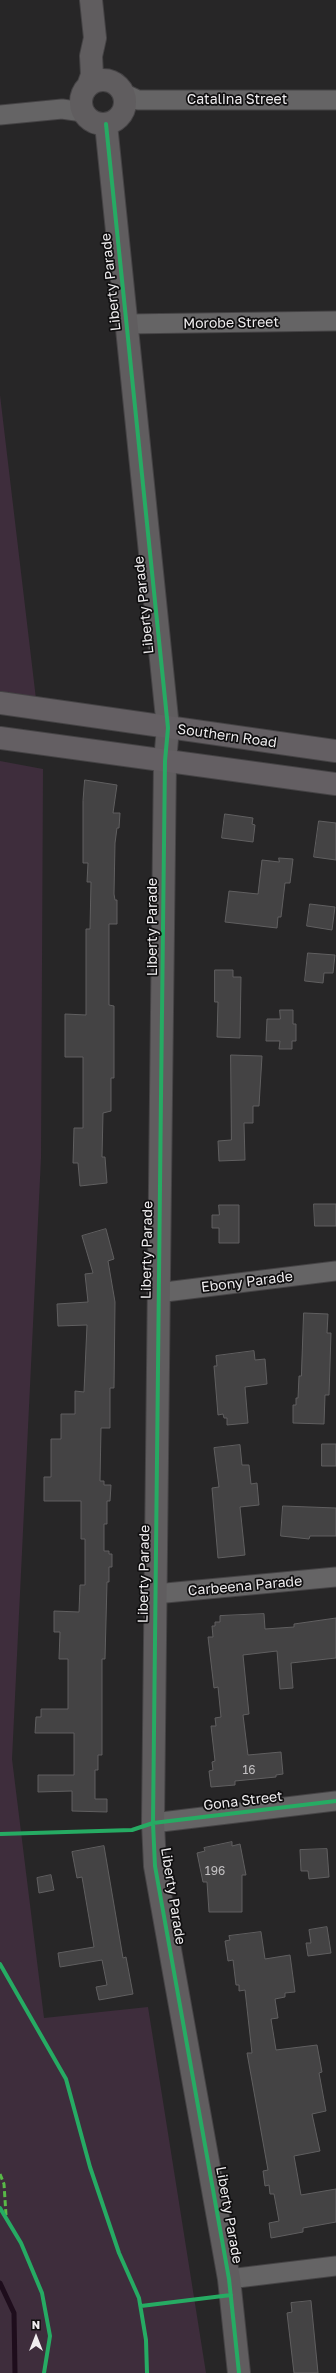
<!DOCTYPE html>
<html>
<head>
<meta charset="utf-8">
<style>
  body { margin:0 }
  #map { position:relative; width:336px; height:2373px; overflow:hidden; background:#272627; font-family:"Golos Text",sans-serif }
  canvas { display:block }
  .north { position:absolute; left:16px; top:2317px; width:40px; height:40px; -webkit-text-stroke:3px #100f10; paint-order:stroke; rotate:0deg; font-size:11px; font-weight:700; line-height:16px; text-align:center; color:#efedef }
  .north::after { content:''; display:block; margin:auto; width:14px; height:18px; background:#efedef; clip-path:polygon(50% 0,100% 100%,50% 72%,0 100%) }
</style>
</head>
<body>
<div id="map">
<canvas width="336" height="2373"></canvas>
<div class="north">N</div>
</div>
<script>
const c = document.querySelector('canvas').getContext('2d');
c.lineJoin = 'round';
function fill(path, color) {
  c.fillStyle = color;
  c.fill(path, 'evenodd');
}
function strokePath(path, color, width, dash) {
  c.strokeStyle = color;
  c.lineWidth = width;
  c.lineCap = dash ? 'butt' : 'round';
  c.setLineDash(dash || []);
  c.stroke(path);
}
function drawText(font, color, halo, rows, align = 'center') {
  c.font = font + ' "Golos Text",sans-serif';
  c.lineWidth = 3.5;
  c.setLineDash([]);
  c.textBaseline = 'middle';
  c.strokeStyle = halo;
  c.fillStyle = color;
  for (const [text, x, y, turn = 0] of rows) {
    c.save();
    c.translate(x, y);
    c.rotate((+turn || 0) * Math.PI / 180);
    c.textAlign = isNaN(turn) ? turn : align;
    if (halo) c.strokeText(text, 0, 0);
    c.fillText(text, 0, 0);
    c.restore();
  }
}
fill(new Path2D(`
  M0,395l36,304 -36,-5z
  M0,761l43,8 -2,389 -29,601 32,259 104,-11 58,366h-206z`), '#3e2d3c');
strokePath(new Path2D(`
  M0,2283l14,30 1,60`), '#1e0d1c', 5);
const building = new Path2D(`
  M85,780l32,5 -4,28h7l-1,15h-2l-2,15 -1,51 1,6h2v24h-8v81l5,1v72h-3v33l-8,2 -1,44h3l2,26 -27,3 -2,-23h-5l1,-35h9v-71h-18v-43l21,1v-86h4l1,-47h-4l1,-19h-5v-62z
  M225,814l28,4 -1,6 3,1 -2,17 -31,-4z
  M319,821l17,2v37l-22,-3z
  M279,858l14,1 -3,24h-5l-4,34h-3l-1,11 -52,-6 4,-31 29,3 4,-34 17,2z
  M310,904l25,3 -3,23 -25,-4z
  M308,953l27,2 -2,18h-9l-1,10 -18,-2z
  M215,970h18v7h8l-1,61 -23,-1 1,-35h-3z
  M280,1010h13v14h3v17h-4v8h-13l1,-8h-14l1,-22h13z
  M231,1055l31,1 -3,50h-6v17h-9l1,37 -26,1 -1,-20 13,-1z
  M314,1204h22v22h-21z
  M219,1205h20v38h-20v-15h-7v-13h7z
  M106,1229l8,30 -6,2 7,41 -1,86h-4v40h-9l-1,53h4v4h7l-1,16h-3v23h-3v27h5v3h3v13h-3v15h-2l-2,77h-3v96h-4v15h-3v29h12v13l-35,-1v-20l-34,1v-17h36v-42h-39l1,-16h5v-8h27v-50h-9l1,-27h-6v-21l25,1 1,-27h5v-46h-4v-38h-37v-24h7v-38h10v-25h14v-23l9,1 3,-67 -29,1 -1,-22 31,-2 -3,-28 8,-1 -11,-37z
  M304,1313l24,1 -1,19h4l-2,62h-4l-1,29 -31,-1v-18h3v-7h2l1,-22h2z
  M254,1351l1,9 10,-1 2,25 -22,3 3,36 -21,2v-7h-3l-1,-4 -5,1 -4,-49h3l-1,-10z
  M322,1444h14v22h-14z
  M240,1445l2,20h7l2,19 6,-1 2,22 -19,2 5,48 -27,3 -6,-70 7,-1 -5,-39z
  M283,1506l53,2v28h-26l-1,3 -28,-3z
  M264,1614l1,15 29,-2v-3l42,-6v40l-45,5 2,25 -13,1 -3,-38 -34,4 6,59 -6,1 5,40 33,-3 2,22 -7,1v2l-41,4v4l-24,2 -2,-16 4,-1 -1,-8 3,-1 -4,-35h5l-1,-8 6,-1 -3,-30 -4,1 -6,-51h5l-1,-11h3v-4h5v-6z
  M232,1842v4l8,-2 6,31h-4v37h-33l-2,-30h-4l-6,-29 8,-2 -1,-3z
  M104,1846l19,112 3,-1 7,37 -34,6 -3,-13 11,-2 -5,-25 -42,7 -2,-14 36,-6 -12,-70 -5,1 -5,-26z
  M327,1849l2,28 -20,2 -1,-8h-7l-1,-21z
  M51,1875l3,15 -15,3 -2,-15z
  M327,1927l4,26 -23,3 -2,-13h5l-2,-13z
  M261,1932l4,27 25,-4 5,37 -10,1v4l-10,2 3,19 -7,1 5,31 41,-5 5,27 -3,1 7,38 -14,3 8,37 -26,5 7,39 35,-6v33l-33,6v4l-32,6 -2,-15 10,-2 -5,-27h-4l-1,-9 -4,1 -2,-15 5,-1 -21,-117h5l-7,-63 -6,1v-6h-3l-3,-25 -5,1 -3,-20 5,-1 -1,-4z
  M311,2301l7,72h-24l-7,-60 5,-1 -1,-9z`);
fill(building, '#444344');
strokePath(building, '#605f60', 1);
const street = new Path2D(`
  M123,93l15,7h198
  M0,115l62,-6 21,3
  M126,324l210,-3
  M157,1293l179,-22
  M155,1594l181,-17
  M153,1823l183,-22
  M229,2279l107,-13`);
const secondary = new Path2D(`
  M81 102a22 22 0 1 1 44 0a22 22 0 1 1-44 0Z
  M88,86l4,-11 -1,-19 4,-18 -4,-38
  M106,124l62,604 -3,33c-4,354 -9,708 -12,1062l2,43 74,413 10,94`);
const primary = new Path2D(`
  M0,703l336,48
  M0,738l336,46`);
strokePath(street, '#454345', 21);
strokePath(secondary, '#454345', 24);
strokePath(primary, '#454345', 24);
strokePath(street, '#656465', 19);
strokePath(secondary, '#605d5f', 22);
strokePath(primary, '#645f63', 22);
strokePath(new Path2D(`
  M0,2174l4,10 2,31`), '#58b947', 3, [6, 3]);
strokePath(new Path2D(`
  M106,124l62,604 -3,33c-4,354 -9,708 -12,1062l2,43 74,413 10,94
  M0,1834l132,-4 21,-7 183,-22
  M0,1964l66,115 24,88 29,86 20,45 7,42 1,33
  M0,2208l21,35 21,50 8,43 -6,37
  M141,2306l90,-11`), '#26ab63', 4);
drawText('12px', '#c4c2c4', null, [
  ["16",249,1770],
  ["196",215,1871]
]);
drawText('14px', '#efedef', '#100f10', [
  ["Catalina Street",237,100],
  ["Liberty Parade",111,282,-96],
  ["Morobe Street",231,323,-1],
  ["Liberty Parade",144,605,-96],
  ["Southern Road",227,736,8],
  ["Liberty Parade",153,927,-90],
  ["Liberty Parade",147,1250,-89],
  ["Ebony Parade",247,1282,-7],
  ["Liberty Parade",144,1574,-89],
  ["Carbeena Parade",245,1586,-5],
  ["Gona Street",243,1801,-7],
  ["Liberty Parade",173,1896,81],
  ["Liberty Parade",229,2215,80]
]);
</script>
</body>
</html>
